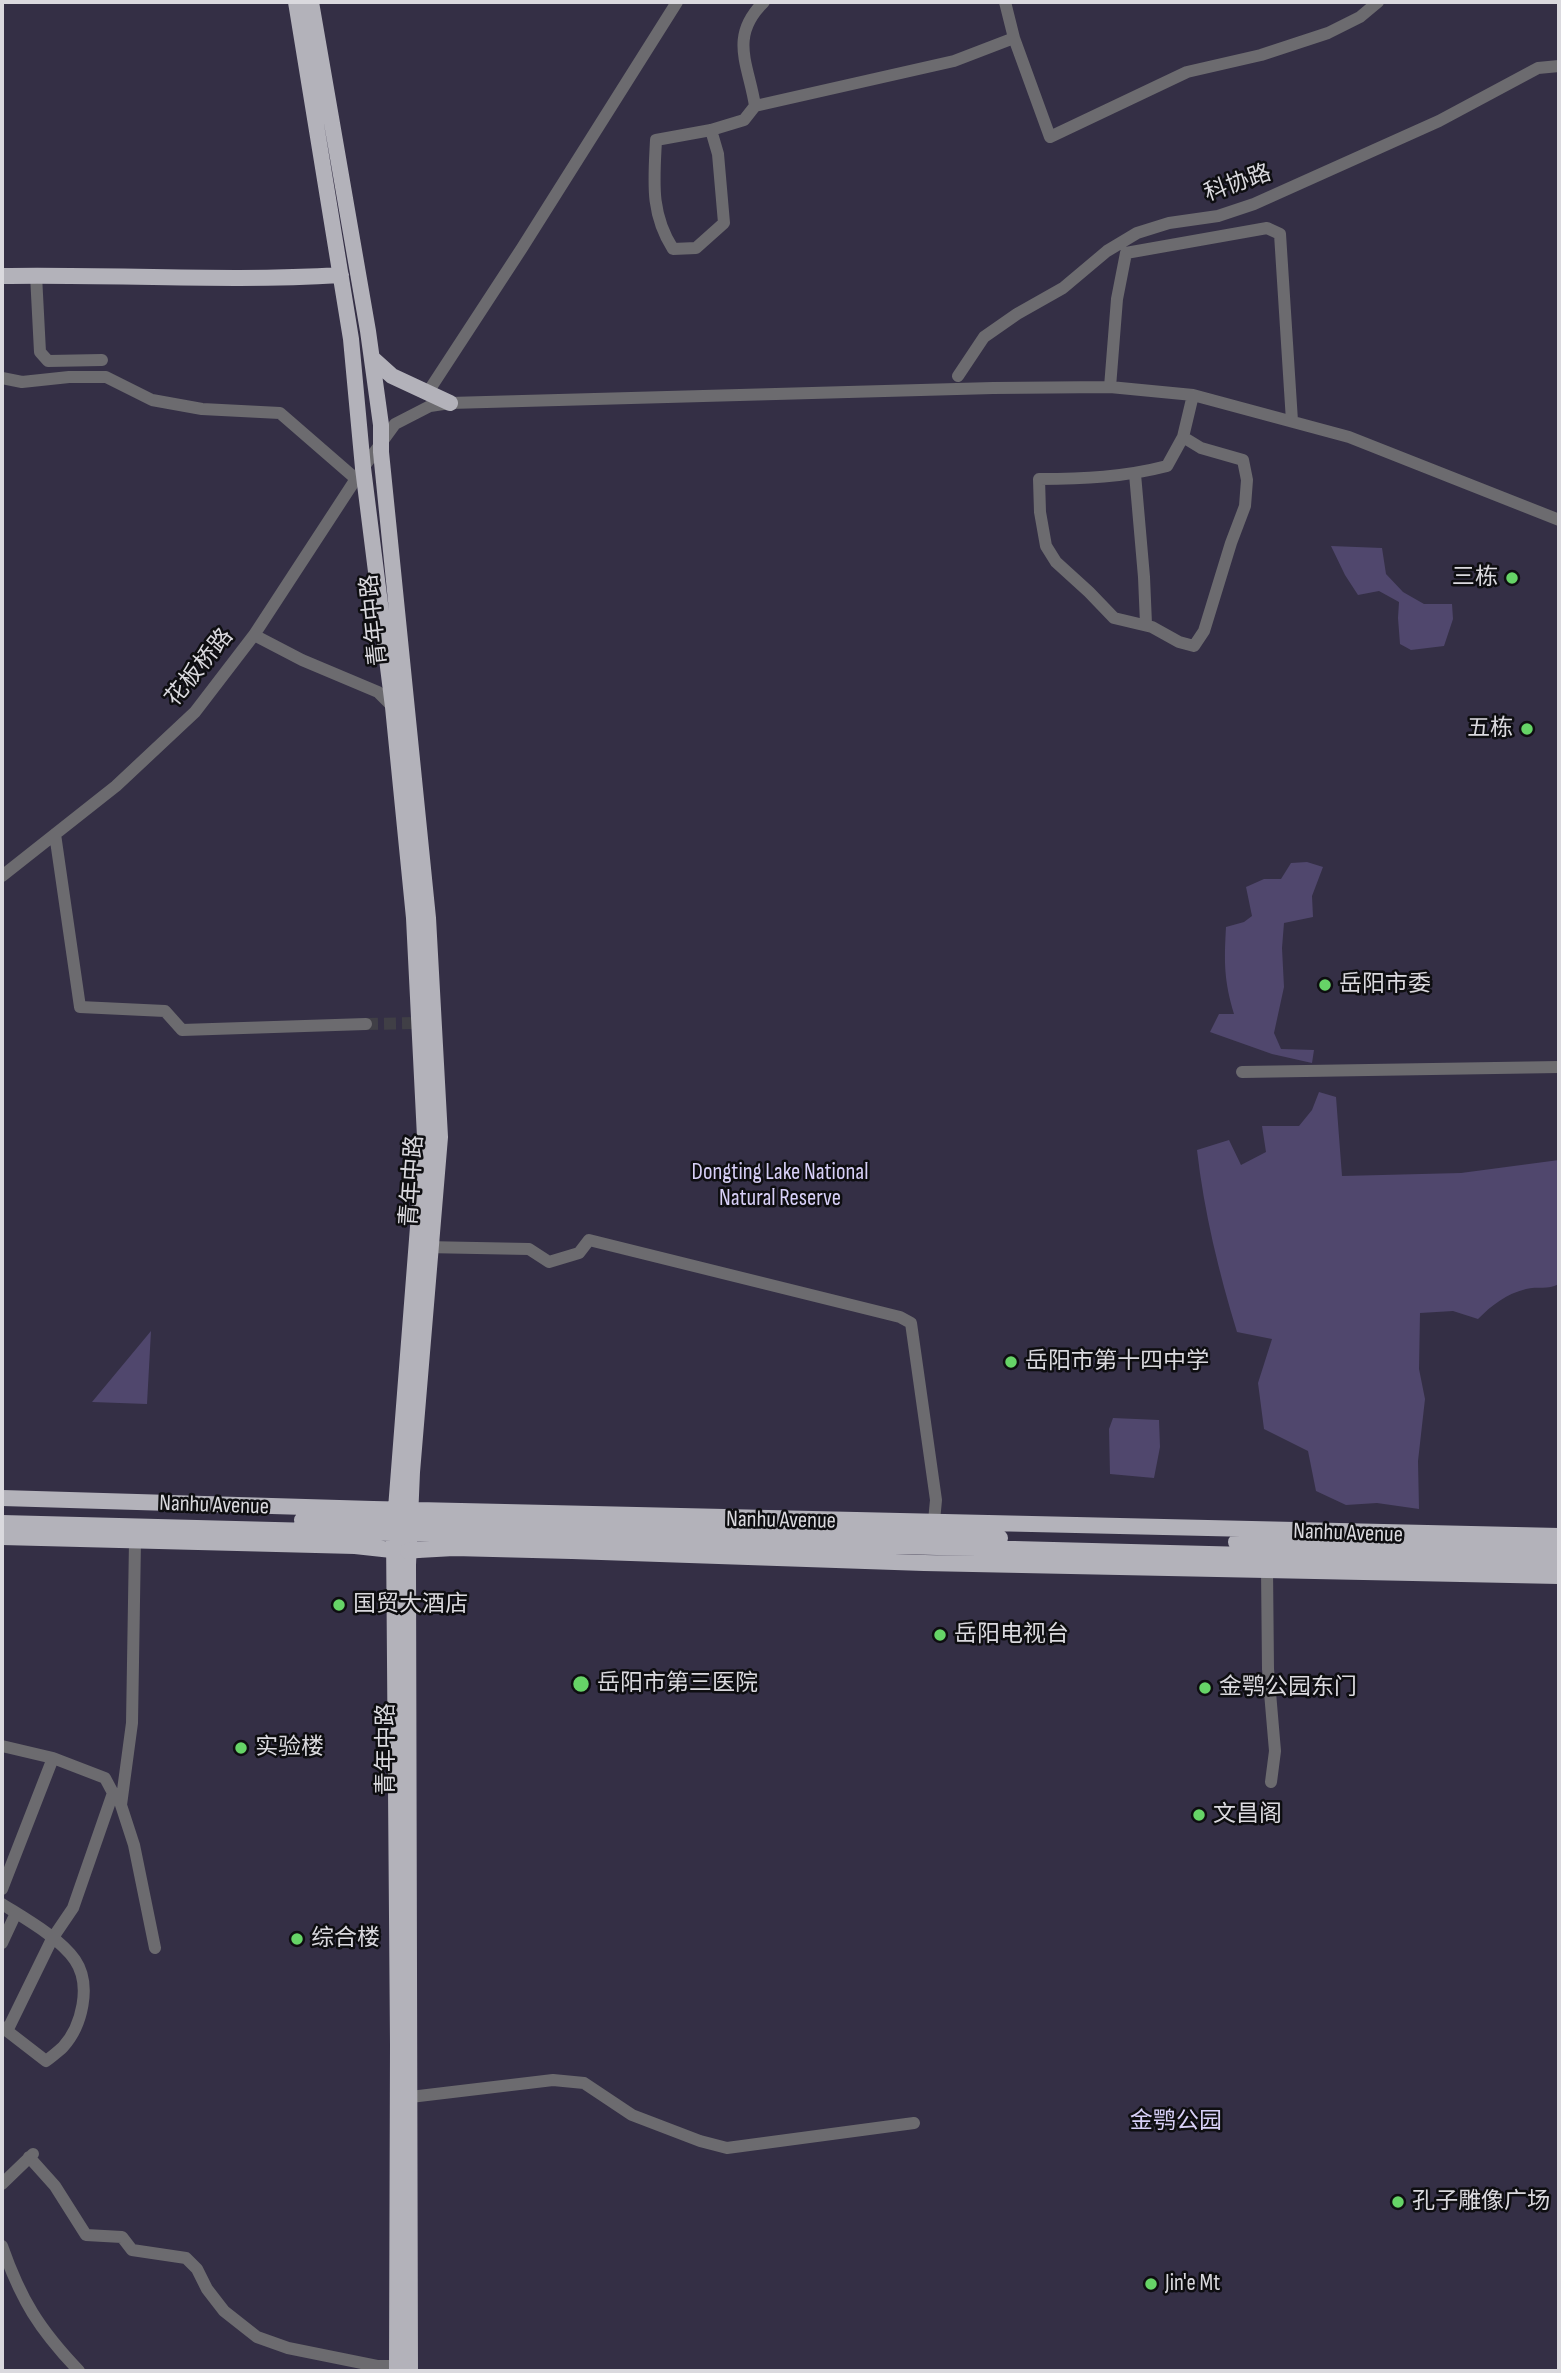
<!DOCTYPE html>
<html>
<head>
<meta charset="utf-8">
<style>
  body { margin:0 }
  #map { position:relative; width:1561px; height:2373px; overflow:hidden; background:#25242b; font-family:"Sofia Sans Condensed",sans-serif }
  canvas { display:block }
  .frame { position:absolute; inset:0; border:4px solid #dad9de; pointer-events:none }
</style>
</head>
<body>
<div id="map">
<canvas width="1561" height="2373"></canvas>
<div class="frame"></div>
</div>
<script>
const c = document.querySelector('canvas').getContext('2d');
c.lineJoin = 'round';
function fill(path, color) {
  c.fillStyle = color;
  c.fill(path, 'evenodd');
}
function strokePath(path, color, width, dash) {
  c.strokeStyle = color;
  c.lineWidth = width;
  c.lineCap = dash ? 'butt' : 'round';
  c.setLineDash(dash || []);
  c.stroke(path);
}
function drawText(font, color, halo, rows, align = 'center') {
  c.font = font + ' "Sofia Sans Condensed","Noto Sans SC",sans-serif';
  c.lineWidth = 5;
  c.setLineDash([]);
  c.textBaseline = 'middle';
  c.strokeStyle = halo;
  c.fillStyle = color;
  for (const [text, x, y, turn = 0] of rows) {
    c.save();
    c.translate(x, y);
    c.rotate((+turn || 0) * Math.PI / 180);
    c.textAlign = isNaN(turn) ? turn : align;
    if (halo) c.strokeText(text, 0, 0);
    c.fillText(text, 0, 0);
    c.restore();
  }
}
fill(new Path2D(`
  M2,2h1557v2369h-1557z`), '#342f45');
fill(new Path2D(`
  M1331,546l51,2 4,26 17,18 21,12h28l1,15 -9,27 -33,4 -11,-6 -2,-26 1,-16 -20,-11 -21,4 -13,-20z
  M1307,862l16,5 -11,29 1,21 -29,6 -2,25 2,39 -10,46 7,16 33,1 -2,13 -40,-9 -62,-22 9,-18h15c-10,-34 -10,-51 -8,-87l18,-5 8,-6 -6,-29 18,-8h17l10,-16z
  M1319,1092l17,5 6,79 119,-3 98,-13v124c-11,6 -22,2 -33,5 -20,5 -34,16 -48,30l-25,-8 -33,2 -1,56 6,30 -7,62 1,48 -42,-6 -31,2 -30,-14 -8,-40 -44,-22 -6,-46 14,-44 -35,-7c-18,-59 -33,-120 -40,-182l32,-10 12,25 25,-13 -4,-26h37l13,-16z
  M151,1331l-4,73 -55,-2z
  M1113,1418l46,2 1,27 -6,31 -44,-4 -1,-45z`), '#50476d');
strokePath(new Path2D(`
  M366,1024l53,-1`), '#403f46', 12, [12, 6]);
strokePath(new Path2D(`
  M1014,38l36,99 137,-65 74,-17 67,-22 32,-16 18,-15
  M755,106l199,-45 60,-23 -9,-36
  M711,130l7,24 6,69 -28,25 -23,1c-23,-36 -19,-68 -17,-109l55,-10 33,-10 11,-14c-6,-41 -27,-69 9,-104
  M36,275l4,77 8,9 54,-1
  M958,376l26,-39 33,-23 46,-26 44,-37 30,-18 32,-10 49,-7 36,-12 185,-83 99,-53 21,-2
  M2,378l20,4 47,-5h37l46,23 50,9 78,4 76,66
  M1110,387l7,-88 9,-46 141,-25 13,6 12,187
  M428,392l94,-144 155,-246
  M1183,437l18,11 42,12 4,20 -2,26 -14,37 -27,88 -10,15 -15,-4 -27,-15 -38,-9 -25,-26 -33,-30 -10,-16 -6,-34 -1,-33c44,0 86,-2 128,-13l16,-29 10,-42
  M1135,474l9,103 2,47
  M254,635l48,25 76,32 15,15
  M55,834l25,173 85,4 17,19 184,-6
  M2,876l114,-90 79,-74 59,-77 109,-167 32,-44 35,-18 20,-3 543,-15 117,-1 83,8 156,42 210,83
  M1242,1072l317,-5
  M424,1247l105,2 20,13 30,-9 10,-13 311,77 11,6 25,177 -2,21
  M135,1541l-3,182 -11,82 13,40 21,103
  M1267,1569l1,100 7,82 -4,31
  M2,1746l51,12 52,20 8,15 -40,115 -21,31 -45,92
  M2,1889l51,-131
  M2,1904c22,14 58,34 73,56 17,25 7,66 -12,87 -5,5 -11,9 -17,14l-44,-34
  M2,1943l14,-30
  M402,2098l151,-18 31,3 48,32 68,26 27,7 187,-25
  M29,2157l26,29 31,49 36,2 10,13 54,8 11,11 10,20 17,22 33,26 31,11 89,18h20
  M2,2184l31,-30
  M2,2246c19,54 37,83 77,125`), '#6c6b6f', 12);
strokePath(new Path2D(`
  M296,2l55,337 12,129 30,239 21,211 11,219 -31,397 4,511 -1,326
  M311,2l57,329 13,94v27l47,466 12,219 -28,335 -4,93 2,806
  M2,276c113,-2 226,6 339,-1
  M372,358l20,18 58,27
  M2,1498l371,11 1186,27
  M302,1520l698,18
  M2,1523l1557,40
  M2,1537l353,9 46,5
  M1236,1542l242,3 81,4
  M418,1550l36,-2 118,3 352,12 635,13`), '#b3b2ba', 16);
strokePath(new Path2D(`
  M408,1551l10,-1`), '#b3b2ba', 16);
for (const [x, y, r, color] of [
  [1512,578,7,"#66d467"],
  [1527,729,7,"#66d467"],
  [1325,985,7,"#66d467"],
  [1011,1362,7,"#66d467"],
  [339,1605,7,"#66d467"],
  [940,1635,7,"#66d467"],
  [581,1684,9,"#66d467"],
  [1205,1688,7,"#66d467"],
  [241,1748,7,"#66d467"],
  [1199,1815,7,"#66d467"],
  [297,1939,7,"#66d467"],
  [1398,2202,7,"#66d467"],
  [1151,2284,7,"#66d467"]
]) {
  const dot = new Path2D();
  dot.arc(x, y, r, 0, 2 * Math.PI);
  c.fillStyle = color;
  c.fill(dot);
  strokePath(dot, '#0e0e11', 2.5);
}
drawText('23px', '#dad9de', '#0e0e11', [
  ["科协路",1238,184,-19],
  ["青年中路",375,620,-96],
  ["花板桥路",200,668,-51],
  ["青年中路",413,1181,-86],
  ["Nanhu Avenue",214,1506,2],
  ["Nanhu Avenue",781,1521,1],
  ["Nanhu Avenue",1348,1534,2],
  ["青年中路",387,1749,-90]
]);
drawText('23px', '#dad9de', '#0e0e11', [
  ["三栋",1498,578,"right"],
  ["五栋",1513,729,"right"],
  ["岳阳市委",1339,985],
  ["岳阳市第十四中学",1025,1362],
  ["国贸大酒店",353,1605],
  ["岳阳电视台",954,1635],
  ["岳阳市第三医院",597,1684],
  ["金鹗公园东门",1219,1688],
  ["实验楼",255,1748],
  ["文昌阁",1213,1815],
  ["综合楼",311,1939],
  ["孔子雕像广场",1412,2202],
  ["Jin'e Mt",1165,2284]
], 'left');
drawText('23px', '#d8d0f8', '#0e0e11', [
  ["Dongting Lake National",780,1173],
  ["Natural Reserve",780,1199],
  ["金鹗公园",1176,2122]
]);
</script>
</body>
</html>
